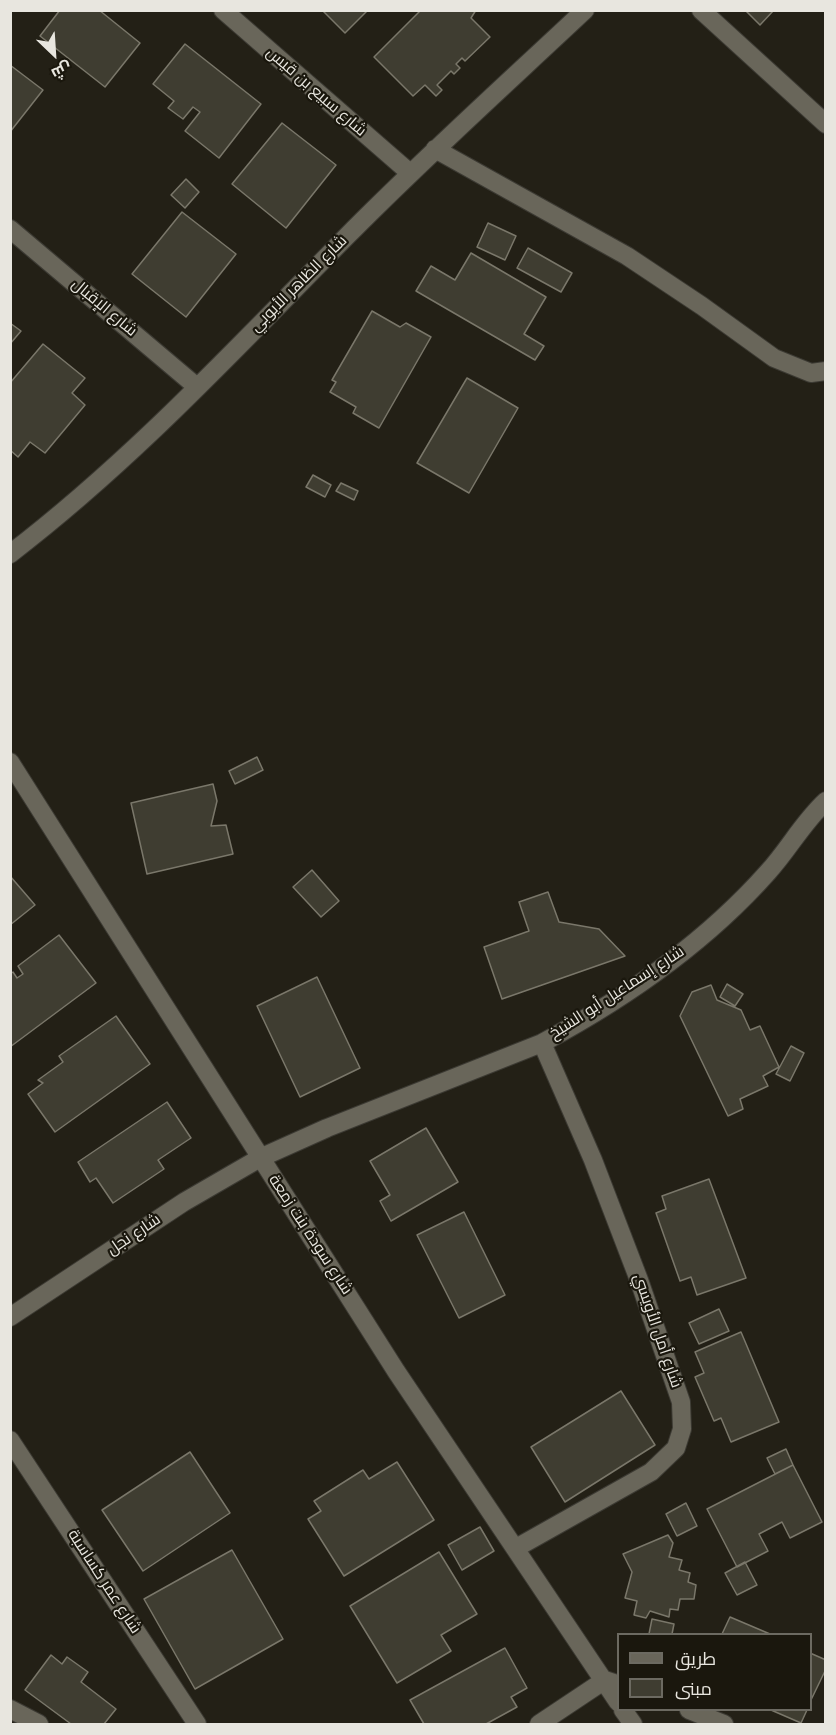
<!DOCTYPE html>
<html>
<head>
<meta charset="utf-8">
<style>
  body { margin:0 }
  #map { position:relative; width:836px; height:1735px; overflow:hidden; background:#232016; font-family:"DM Sans",Cairo,sans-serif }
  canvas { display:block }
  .frame { position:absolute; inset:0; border:12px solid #e8e6df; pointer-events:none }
  .legend { position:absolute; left:617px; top:1633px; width:195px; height:78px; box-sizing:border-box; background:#1a170d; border:2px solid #6c6a61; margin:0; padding:8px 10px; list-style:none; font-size:18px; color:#e8e6df }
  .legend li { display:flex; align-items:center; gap:12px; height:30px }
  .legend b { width:30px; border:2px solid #6c6a61 }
  .north { position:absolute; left:24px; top:24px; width:60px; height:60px; -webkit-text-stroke:4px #1a170d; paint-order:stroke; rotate:155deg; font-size:16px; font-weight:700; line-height:24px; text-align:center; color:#e8e6df }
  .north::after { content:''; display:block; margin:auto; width:21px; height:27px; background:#e8e6df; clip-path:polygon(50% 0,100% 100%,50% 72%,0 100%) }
</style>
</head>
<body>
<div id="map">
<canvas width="836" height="1735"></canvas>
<div class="frame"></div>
<ul class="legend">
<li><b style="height:8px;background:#69665a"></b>طريق</li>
<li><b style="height:16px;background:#3f3d31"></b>مبنى</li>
</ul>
<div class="north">ش</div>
</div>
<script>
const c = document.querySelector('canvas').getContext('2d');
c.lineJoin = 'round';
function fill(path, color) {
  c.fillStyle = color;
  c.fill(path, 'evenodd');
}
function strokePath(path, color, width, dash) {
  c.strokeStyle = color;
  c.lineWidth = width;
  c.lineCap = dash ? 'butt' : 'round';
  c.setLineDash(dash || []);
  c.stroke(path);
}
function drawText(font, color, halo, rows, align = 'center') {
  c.font = font + ' "DM Sans",Cairo,sans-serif';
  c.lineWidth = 4.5;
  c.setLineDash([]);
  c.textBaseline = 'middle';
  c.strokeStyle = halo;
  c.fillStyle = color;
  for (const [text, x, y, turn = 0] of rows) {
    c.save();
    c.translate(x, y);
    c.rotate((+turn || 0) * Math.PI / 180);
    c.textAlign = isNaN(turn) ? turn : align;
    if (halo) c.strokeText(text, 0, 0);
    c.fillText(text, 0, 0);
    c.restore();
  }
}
const building = new Path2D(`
  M60,10h39l41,33 -35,44 -65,-51z
  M322,10h46l-23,23z
  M421,10h55l-5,8 19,19 -25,24 -3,-3 -6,6 4,4 -6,6 -3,-3 -14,14 5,5 -6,6 -11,-11 -12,11 -39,-39z
  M745,10h29l-14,15z
  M185,44l76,60 -42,54 -34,-27 15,-19 -7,-5 -10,12 -15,-11 6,-7 -21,-17z
  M10,65l33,25 -33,42z
  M282,123l54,42 -50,63 -54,-44z
  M186,179l13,13 -14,16 -14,-13z
  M182,212l54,42 -50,63 -54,-43z
  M488,223l28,13 -11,24 -28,-13z
  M528,248l44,25 -11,19 -44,-24z
  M471,253l75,44 -22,37 20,12 -9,14 -119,-69 15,-25 24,14z
  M372,311l28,16 6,-4 25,14 -52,91 -26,-15 3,-6 -26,-15 6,-10 -4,-2z
  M10,323l11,8 -11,13z
  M43,344l42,34 -13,15 13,12 -40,48 -15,-11 -12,15 -8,-7v-67z
  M467,378l51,30 -49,85 -52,-30z
  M313,475l18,10 -6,12 -19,-10z
  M341,483l17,8 -4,9 -18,-9z
  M257,757l6,13 -28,14 -6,-13z
  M213,784l4,17 -6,25 15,-1 7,29 -86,20 -16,-71z
  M312,870l27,31 -18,16 -28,-30z
  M10,876l25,29 -25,20z
  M548,892l11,30 40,7 26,27 -123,43 -18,-52 45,-16 -10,-29z
  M59,935l37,48 -86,64v-73l3,-2 4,6 6,-4 -5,-8z
  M317,977l43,91 -60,29 -43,-91z
  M727,984l16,10 -8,12 -15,-9z
  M711,985l6,15 24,10 9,20 10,-4 19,41 -16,9 5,10 -28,13 3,10 -15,7 -48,-100 12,-24z
  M116,1016l34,48 -95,68 -27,-38 15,-11 -5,-3 25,-18 -4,-6z
  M791,1046l13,7 -14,28 -14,-7z
  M167,1102l24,36 -33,22 6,9 -51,34 -17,-25 -6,4 -12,-20z
  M426,1128l32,54 -67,39 -11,-20 10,-6 -20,-34z
  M709,1179l37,99 -49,17 -6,-18 -11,4 -24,-68 10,-4 -4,-13z
  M464,1212l41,83 -46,23 -42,-83z
  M719,1309l10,22 -30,13 -10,-21z
  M741,1332l38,90 -48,20 -10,-24 -7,3 -19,-44 9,-4 -9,-21z
  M621,1391l34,54 -90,57 -34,-55z
  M786,1449l7,16 -18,9 -8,-16z
  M190,1452l40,61 -87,58 -41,-61z
  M397,1462l37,58 -90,56 -36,-57 13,-8 -7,-10 49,-31 6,9z
  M793,1465l29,57 -32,16 -8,-16 -23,12 9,17 -31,16 -30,-58z
  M686,1503l11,23 -20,10 -11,-22z
  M480,1527l14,24 -32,19 -14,-25z
  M668,1535l5,8 -4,14 13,3 -3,10 11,3 -2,9 8,3 -2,14h-14l-2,11 -8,-1 -1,8 -19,-6 -4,7 -12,-3 3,-14 -12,-3 7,-26 -9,-18z
  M232,1550l51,89 -88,50 -51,-90z
  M439,1552l38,62 -36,21 10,16 -54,32 -47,-77z
  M745,1562l12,23 -20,10 -12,-22z
  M730,1617l40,17h-48z
  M652,1619l22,5 -2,10h-23z
  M505,1648l22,40 -16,9 6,10 -31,17h-62l-14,-24z
  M810,1653l16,7v9l-16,33z
  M51,1655l11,9 5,-7 21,15 -7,10 35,27 -12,15h-33l-46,-34z
  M771,1710h36l-6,13z`);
fill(building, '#3f3d31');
strokePath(building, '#7a776a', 1.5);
const minor = new Path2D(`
  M223,10l187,163
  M701,10l125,114
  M435,149l192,107 75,50 72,52 37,15 15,-2
  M10,229l187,158
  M10,554c123,-94 229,-209 337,-318 77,-78 158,-151 238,-226
  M10,762l386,609 222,331
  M10,1317l174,-115 76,-44 67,-30 215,-85c82,-44 164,-101 226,-171 21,-23 35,-50 58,-71
  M10,1440l187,284
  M516,1548l135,-76 25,-24 6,-19 -1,-27 -42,-122 -46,-120 -51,-117
  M10,1709l29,15
  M623,1710l10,14
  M689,1710l35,14
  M539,1724l66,-44 9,3`);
strokePath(minor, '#3c3a33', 20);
strokePath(minor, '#69665a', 18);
drawText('16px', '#e8e6df', '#1a170d', [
  ["شارع سبيع بن قيس",316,92,41],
  ["شارع الظاهر الأيوبي",299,284,-45],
  ["شارع الإقبال",104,308,40],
  ["شارع إسماعيل أبو الشيخ",617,993,-33],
  ["شارع نجل",134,1235,-34],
  ["شارع سودة بنت زمعة",310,1235,57],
  ["شارع أمل الأويسي",657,1331,71],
  ["شارع عمر كساسبة",104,1582,57]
]);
</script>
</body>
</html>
